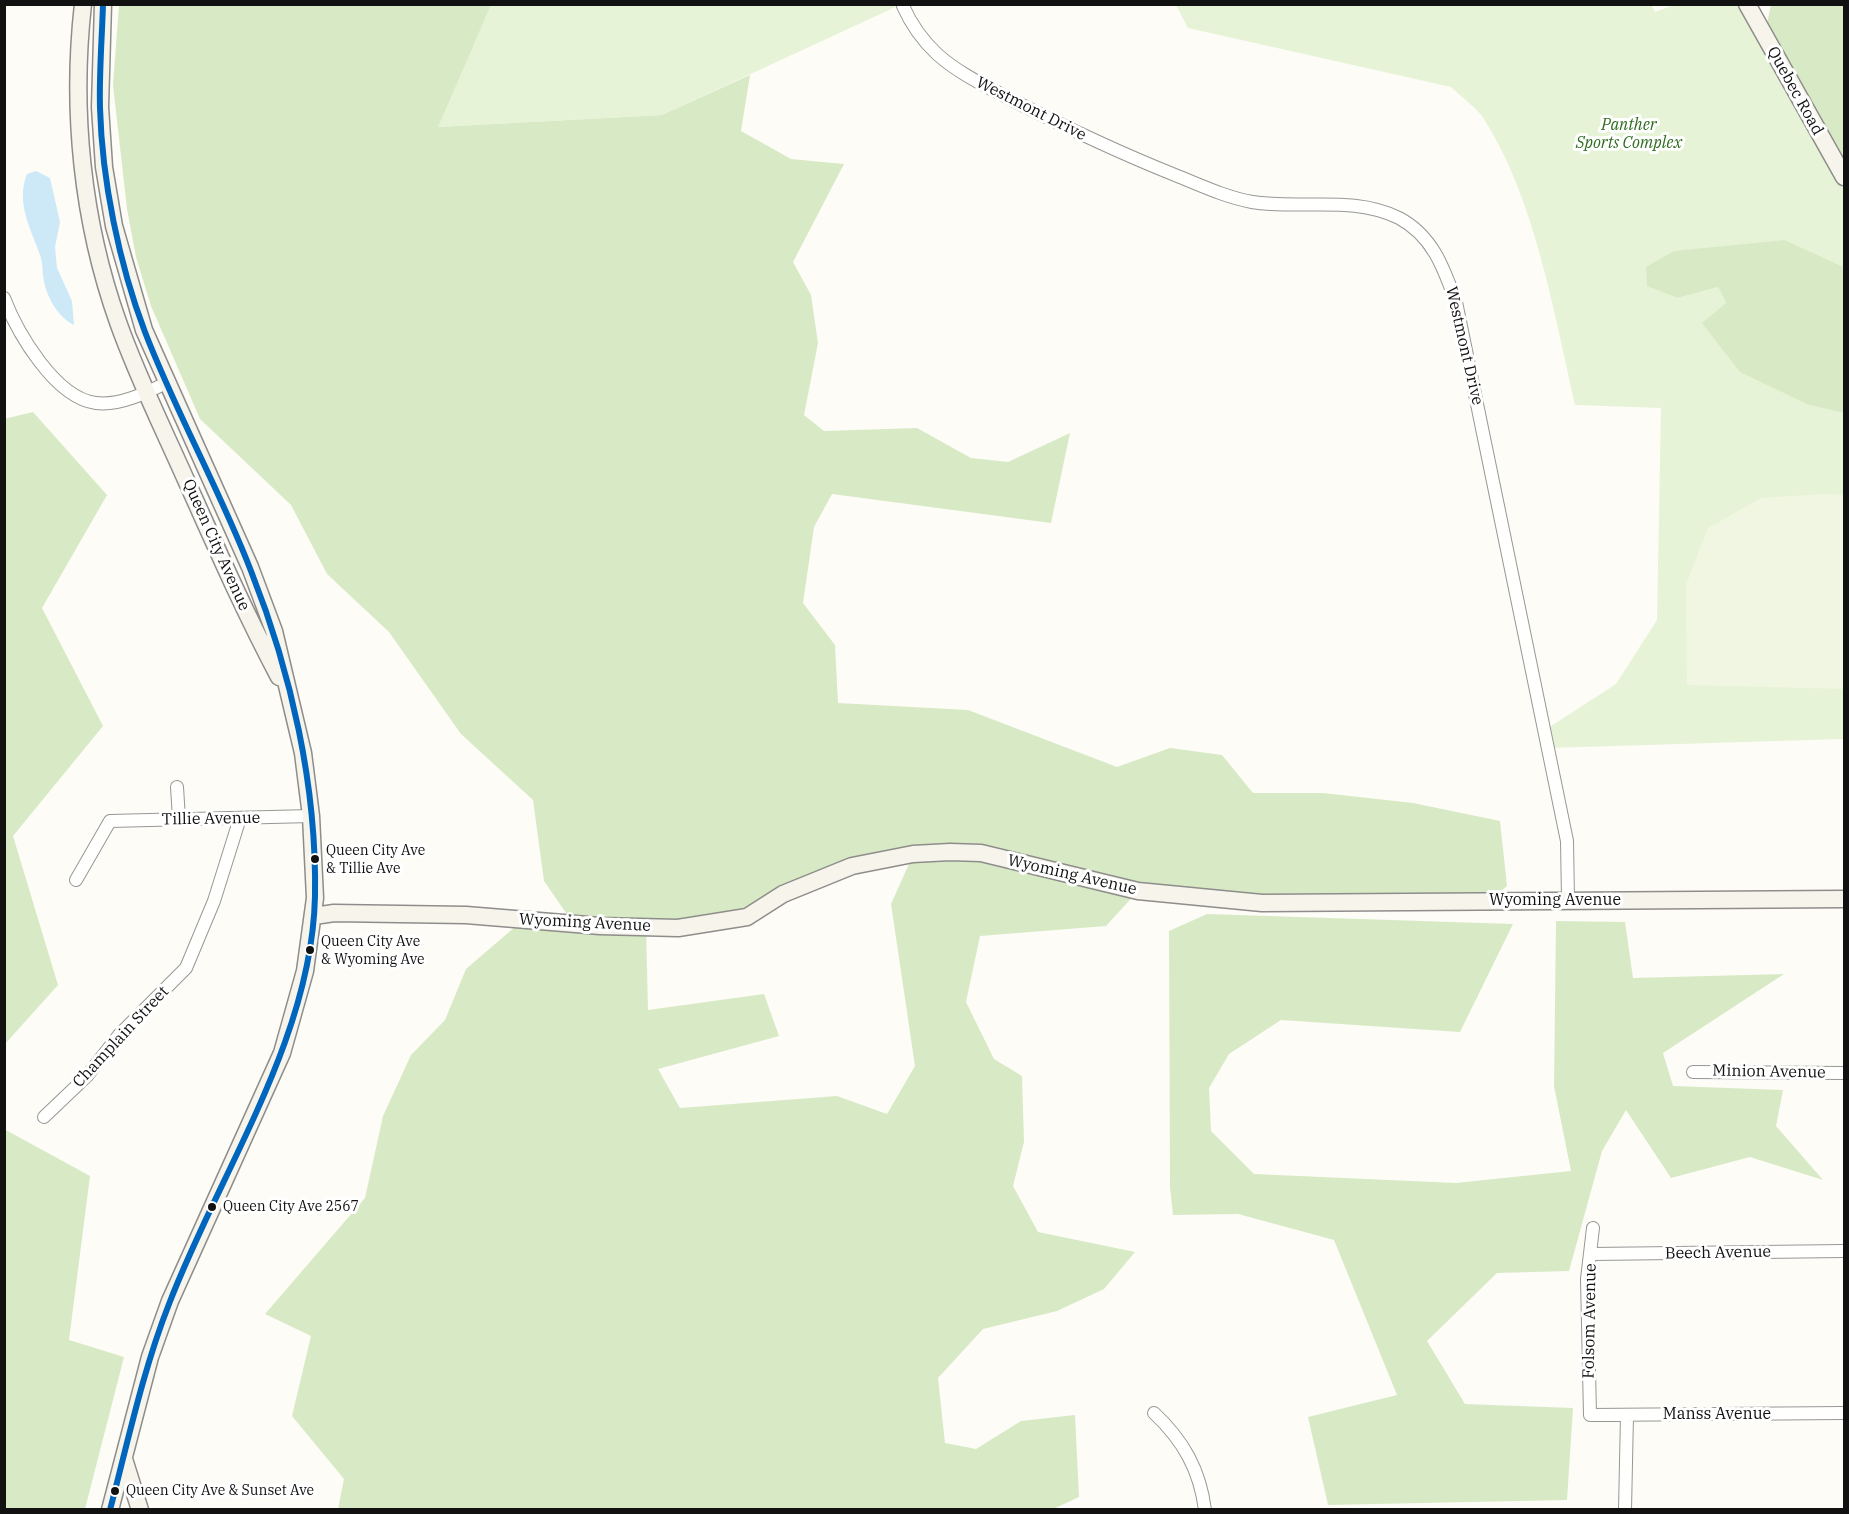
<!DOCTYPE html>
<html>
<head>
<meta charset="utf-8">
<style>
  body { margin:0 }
  #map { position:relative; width:1849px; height:1514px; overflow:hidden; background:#fdfcf7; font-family:"IBM Plex Serif",serif }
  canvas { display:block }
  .frame { position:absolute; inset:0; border:6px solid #111; pointer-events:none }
</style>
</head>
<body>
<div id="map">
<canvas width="1849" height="1514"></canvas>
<div class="frame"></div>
</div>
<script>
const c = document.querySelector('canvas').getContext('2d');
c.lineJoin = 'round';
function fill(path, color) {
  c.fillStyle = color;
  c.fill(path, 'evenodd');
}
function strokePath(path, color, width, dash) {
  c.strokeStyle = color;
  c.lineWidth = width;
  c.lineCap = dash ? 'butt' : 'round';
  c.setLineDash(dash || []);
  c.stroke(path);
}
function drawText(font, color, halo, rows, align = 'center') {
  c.font = font + ' "IBM Plex Serif",serif';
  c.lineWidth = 6;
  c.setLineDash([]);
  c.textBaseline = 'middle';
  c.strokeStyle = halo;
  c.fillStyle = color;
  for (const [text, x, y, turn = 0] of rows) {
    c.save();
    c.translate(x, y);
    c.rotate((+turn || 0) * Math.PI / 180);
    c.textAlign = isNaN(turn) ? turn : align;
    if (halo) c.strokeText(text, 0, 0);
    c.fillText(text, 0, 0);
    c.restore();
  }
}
fill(new Path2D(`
  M902,4l-240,111 -225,12 54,-122z
  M1651,4l4,8 19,-7h73l97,172v90l-59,-27 -107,58 40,-11 8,16 83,102 35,8v326l-296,9 -3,-18 71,-46 41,-64 4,-212 -86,-3c-21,-92 -40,-206 -91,-286 -8,-12 -23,-22 -33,-32l-263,-59 -12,-23z`), '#e7f3d7');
fill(new Path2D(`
  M119,5h372l-53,122 224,-12 88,-40 -9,56 50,28 53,5 -51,98 18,33 7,48 -14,72 20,16 93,-3 54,30 37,4 62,-29 -19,90 -219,-29 -18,33 -11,76 32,42 3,58 130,7 149,57 53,-19 52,7 31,38h70l90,10 87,18 7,65 -17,14 -228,3 -124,-12 -32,35 -126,10 -14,66 28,57 28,17 2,66 -11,44 25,46 97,20 -31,37 -47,22 -74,18 -45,49 7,65 31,6 45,-28 54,-6 4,82 -28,13 -713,-1 6,-30 -52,-63 19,-80 -46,-22 100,-116 18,-82 28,-61 34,-35 21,-51 57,-49 50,3 -29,-42 -11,-81 -72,-66 -72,-102 -62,-58 -36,-69 -91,-86 -49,-113 -15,-49 -9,-48 -14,-124zM913,855l-22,49 24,162 -28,48 -50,-18 -157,12 -22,-39 121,-33 -15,-42 -116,16 -2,-82 114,-19 122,-50z
  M1771,5h73v172l-80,-141z
  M1785,240l59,27v146l-35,-8 -69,-33 -38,-49 24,-20 -8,-16 -40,11 -31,-12 -1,-19 28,-16z
  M33,412l74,83 -65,113 61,118 -90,110 45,149 -53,59 -1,-625z
  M1207,914l306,10 -53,108 -179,-12 -52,34 -20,34 2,43 43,43 202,9 115,-12 -17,-85 2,-165 69,1 8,56 151,-4 -121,79 10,33 110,4 -7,36 47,54 -73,-23 -79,21 -45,-68 -24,41 -33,120 -72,2 -70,68 38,63 108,4 -6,92 -239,5 -20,-88 89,-22 -63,-155 -96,-26 -65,1 -3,-28 -1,-256z
  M4,1129l86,47 -21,164 55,17 -39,152h-80z`), '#d8eac5');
fill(new Path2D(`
  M1823,494l21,1v194l-157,-4 -1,-101 22,-56 53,-30z`), '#f0f6e1');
fill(new Path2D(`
  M36,171l14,7 10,44 -5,25 2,21 15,33 2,24c-15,-7 -27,-27 -30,-44 -2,-8 -1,-15 -3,-23 -9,-28 -26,-54 -14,-84z`), '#cde8f7');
const street = new Path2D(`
  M903,6c8,18 19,34 34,48 22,20 51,33 77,47 53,27 106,52 161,74 25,10 50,22 77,27 49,8 101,-7 147,16 34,18 45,51 57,84l111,539 1,58
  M4,298c13,34 51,100 92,105 23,3 50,-10 70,-20
  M177,787l2,32
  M76,880l34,-59 201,-5
  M1693,1072l151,1
  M44,1117l43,-41 32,-41 67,-67 28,-67 26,-83
  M1593,1228l-6,51 3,136 254,-2
  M1592,1254l252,-3
  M1154,1413c29,27 46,57 51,97
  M1625,1510l2,-95`);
const secondary = new Path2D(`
  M83,4c-12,106 -1,217 35,318 19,54 45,106 68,158 30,67 59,133 93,197
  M103,4l-3,103 4,60 10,59 30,104 106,237 24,64 29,122 8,63 4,82 -10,73 -23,82 -112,248 -20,56 -40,153
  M1747,4l97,173
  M314,916l20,-3 132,2 134,11 78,2 69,-11 36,-23 69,-28 61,-12 37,-2 31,1 157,38 124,12 582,-4
  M124,1459l16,51`);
strokePath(street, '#979795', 14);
strokePath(secondary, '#8e8d8b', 19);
strokePath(street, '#fffffe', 12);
strokePath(secondary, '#f6f4eb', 16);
strokePath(new Path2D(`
  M103,4c-1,35 -4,69 -3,104 2,72 19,156 45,224 31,81 75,158 106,239 40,101 66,215 64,325 -3,144 -96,277 -146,408 -26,66 -41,137 -59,206`), '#0065bd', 6);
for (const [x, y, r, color] of [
  [315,859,5,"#111"],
  [310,950,5,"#111"],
  [212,1207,5,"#111"],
  [115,1491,5,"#111"]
]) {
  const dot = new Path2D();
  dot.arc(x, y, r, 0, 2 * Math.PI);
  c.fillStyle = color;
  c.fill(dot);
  strokePath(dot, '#fff', 2);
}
drawText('14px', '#111', '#fff', [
  ["Queen City Ave",326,851],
  ["& Tillie Ave",326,869],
  ["Queen City Ave",321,942],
  ["& Wyoming Ave",321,960],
  ["Queen City Ave 2567",223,1207],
  ["Queen City Ave & Sunset Ave",126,1491]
], 'left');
drawText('16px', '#111', '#fff', [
  ["Quebec Road",1795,91,61],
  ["Westmont Drive",1031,109,27],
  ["Westmont Drive",1464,346,77],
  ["Queen City Avenue",216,545,66],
  ["Tillie Avenue",211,819,-1],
  ["Wyoming Avenue",1072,875,13],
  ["Wyoming Avenue",1555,900],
  ["Wyoming Avenue",585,923,3],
  ["Champlain Street",121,1037,-47],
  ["Minion Avenue",1769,1072,1],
  ["Beech Avenue",1718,1253,-1],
  ["Folsom Avenue",1590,1321,-89],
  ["Manss Avenue",1717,1414]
]);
drawText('italic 16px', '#2f6b1f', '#fff', [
  ["Panther",1629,125],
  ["Sports Complex",1629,143]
]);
</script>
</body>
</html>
